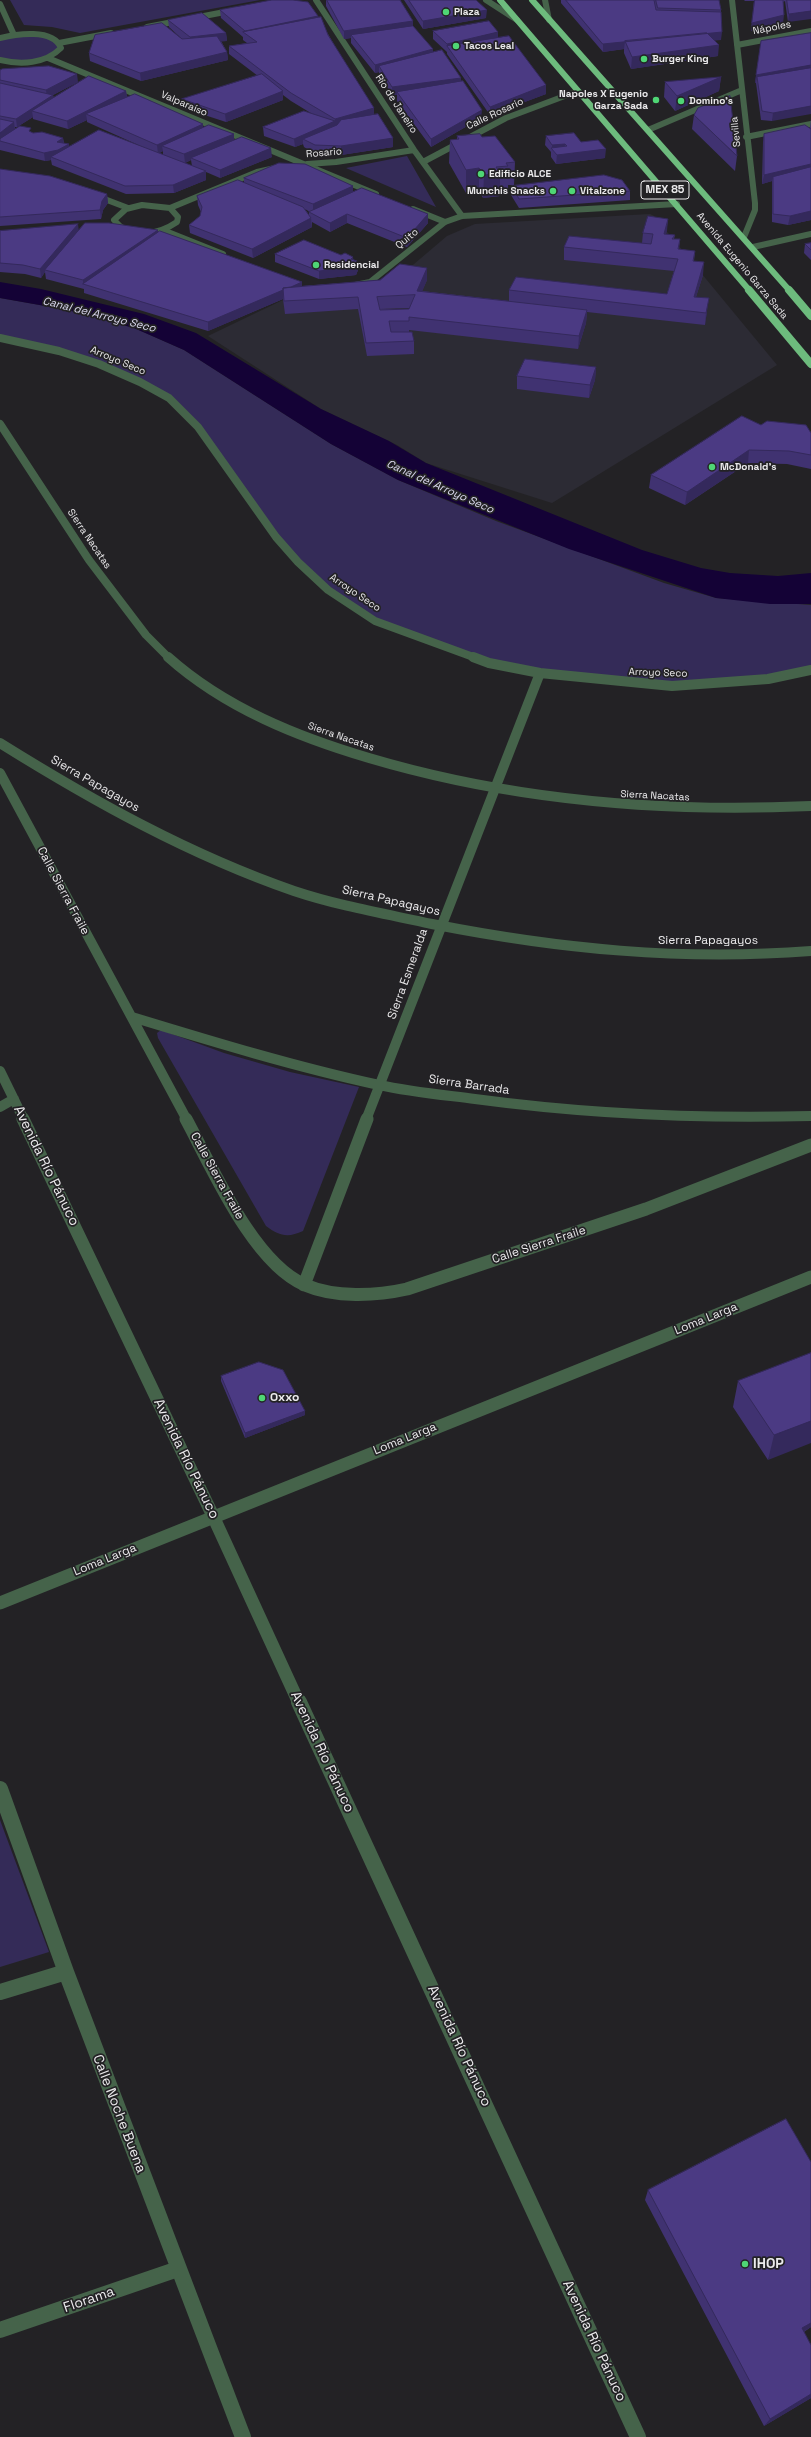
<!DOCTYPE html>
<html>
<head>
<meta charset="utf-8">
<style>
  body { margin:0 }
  canvas { display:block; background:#232225 }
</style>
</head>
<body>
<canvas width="811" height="2437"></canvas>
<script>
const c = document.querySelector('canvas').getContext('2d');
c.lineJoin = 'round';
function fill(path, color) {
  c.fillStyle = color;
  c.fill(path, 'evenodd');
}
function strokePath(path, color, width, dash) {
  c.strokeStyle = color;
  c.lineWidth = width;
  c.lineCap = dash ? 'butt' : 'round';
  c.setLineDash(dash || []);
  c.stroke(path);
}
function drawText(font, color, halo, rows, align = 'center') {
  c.font = font + ' "Space Grotesk",sans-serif';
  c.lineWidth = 3.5;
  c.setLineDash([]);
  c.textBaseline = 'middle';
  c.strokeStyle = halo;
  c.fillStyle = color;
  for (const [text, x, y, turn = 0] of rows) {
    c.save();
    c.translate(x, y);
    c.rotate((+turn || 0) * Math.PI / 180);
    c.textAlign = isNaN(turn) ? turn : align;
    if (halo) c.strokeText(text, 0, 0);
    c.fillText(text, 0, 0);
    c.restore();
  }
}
fill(new Path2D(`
  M650,214l4,2 123,149 -225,138 -126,-40 -29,-18 -76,-36 -113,-73 75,-36 97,-7 67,-57 28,-12z`), '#2c2b34');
fill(new Path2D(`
  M10,0h250l-180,33 -28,-6 -28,-2z
  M14,35l39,3 8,10 -26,13 -35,-1v-22z
  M407,156l29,51 -90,-39z
  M0,298l68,12 66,18 50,22 147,94 67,36 98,41 168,62 52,15 95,7v66l-139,15 -183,-23 -114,-42 -47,-31 -44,-44 -71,-97 -44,-51 -70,-34 -99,-26z
  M161,1030l63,23 66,19 69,15 -56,144c-15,7 -24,5 -37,-5l-108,-188 -1,-5z
  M0,1820l49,132 -49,15z`), '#342b58');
fill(new Path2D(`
  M0,282l41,7 103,25 52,19 125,76 68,32 37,22 216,87 59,18 29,5 48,3 33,-3v31h-41l-54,-6 -147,-49 -171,-69 -67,-36 -147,-94 -50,-22 -66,-18 -68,-12z`), '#140236');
strokePath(new Path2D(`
  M316,0l98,150 48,66
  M486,0l31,20
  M545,0l4,20
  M732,0l23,203v7l-11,27
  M0,4l14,31
  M147,27l88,-17
  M0,38c16,-4 53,-10 61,10 -16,16 -40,17 -61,12
  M59,43l52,-10
  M737,45l74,-14
  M48,58l328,136
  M648,130l94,-40
  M746,137l65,-13
  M423,162l83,-44 72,-27
  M307,164l29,-2 78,-12
  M94,195l34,13
  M142,205l28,3 8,9 -1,5c-19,13 -47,18 -63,-2l12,-11z
  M170,208l87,-36 18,-4
  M413,209l32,13
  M163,230l60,24
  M753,247l58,-13
  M355,285l15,-3 75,-60 17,-6 215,-12`), '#45634a', 6);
strokePath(new Path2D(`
  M0,338l59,13 40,13 41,18 29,16 29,29 78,110 22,25 30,28 47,31 101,37
  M0,424l89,136 57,75 23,23`), '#45634a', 8);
strokePath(new Path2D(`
  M168,657c57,51 130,80 201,101 145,43 292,55 442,48
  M473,657l16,6 51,10 132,13 96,-7 43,-9
  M0,743c93,58 190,112 294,148 45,15 92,23 138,33 127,25 249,37 379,27
  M0,773l187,347
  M132,1017c82,25 164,50 247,68 32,7 65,10 96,14 112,15 224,20 336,17
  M0,1071l24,49
  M0,1107l14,-8
  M366,1120l174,-447`), '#45634a', 10);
strokePath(new Path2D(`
  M23,1119l190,397 86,187
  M186,1119c26,48 67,144 119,166 30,13 71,11 102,4l239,-80 165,-64
  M304,1285l63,-166
  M0,1603l811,-326`), '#45634a', 13);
strokePath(new Path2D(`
  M299,1702l339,735
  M0,1789l66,183 177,465
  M0,1992l66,-20
  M0,2330l178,-61`), '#45634a', 16);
strokePath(new Path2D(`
  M500,0l250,291
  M532,0l258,291`), '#6dbb7d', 6);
strokePath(new Path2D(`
  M749,290l62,74
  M789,290l22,26`), '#6dbb7d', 8);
fill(new Path2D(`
  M326,0h74l13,21v5l20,26 28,26v3l20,37 -50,29 -34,-46v-6h-5l-13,-21v-2l-4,1 -24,-30v-5l-7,1 -18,-33z
  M404,0h72l10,18 -63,11z
  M561,0h158l2,10v30h-6l3,16 -87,13 -7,-16v-4l-21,3 -42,-49z
  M744,0h67l-23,22 -3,-21 -2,1v21l-32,8 3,-30h-9z
  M220,10l98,6 1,2 55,97 19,23v9l-52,8 -26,-1 -11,-7 -1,-3 -8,3 -31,-11 -1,-9 51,-12 -23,-14 -8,-6v5l-57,22 -43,-14 -1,-9 76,-23 -29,-22v-8l18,-3 -4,-3v-3l-22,-19z
  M168,20l58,13 1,8h-6l6,11 1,8 -87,21 -51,-20 -1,-8 93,-14 -13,-12z
  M433,31l65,7 48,47v9l-56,21 -43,-61v-2l-14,-13z
  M811,33l-39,88 -11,-1 -5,-37h-1l6,-42z
  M0,70l78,12 -25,13 1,3 72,-7 1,6 76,30 31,7v6l38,17 -52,21 -14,-6v8l-32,13 -48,1 -74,-29 -1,-5 -6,1 -45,-11zM33,117v2l35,10 19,-9v2l58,26 -76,-2v-2l-5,-1 -1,-5 -30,-5 -18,-4v-2h2zM163,151v4l-4,-2zM191,160l1,6 -7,-3z
  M721,77l-2,14 -44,20 -11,-14 1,-15z
  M694,115l43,41 -2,15 -43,-42z
  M811,119v101l-23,5 -16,-3v-41l-10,3 1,-42 1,-8 46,-6z
  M457,136l25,1 33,25 -1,23h-6v4h-8v7l-17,2 -4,-7 -13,2 -17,-30 1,-23h7z
  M546,136l35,6 24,16 -49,6 -5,-7v-5l-6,-7z
  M0,169l107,25 1,9 -5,7 -2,9 -101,7z
  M244,178l109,8v6l75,31 -21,24 -60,-24 -17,9 -18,-10v5l-59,31 -63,-25 -1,-8 11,-9 1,-4 -3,-7 -1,-9 47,-13zM305,209l5,3h-1v3z
  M512,186l118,5v9l-111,8 -8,-13z
  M668,219l-2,15 9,1 -1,4h6l-1,10 16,2 -1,10 9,14 -7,22 11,14 -2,14 -118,-13 -1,11 -8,26 -169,-19v2l5,9v13l-47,2 -9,-47 -73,5 -2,-15 -75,32 -124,-38v-4l-38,-10 -1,-7 -4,6 -16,-4 -25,-2v-41l78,-7v6h80v2l144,50v4l78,-6 47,-12v12l-5,11 87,10v-11l158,4 7,-23 -110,-11v-13l78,-4 1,-10zM409,308v1h-29z
  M811,243v17l-7,-7 1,-9z
  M275,254l79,6 4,10 -2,5 -37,4 -44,-17z
  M596,367l-1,13 -6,18 -72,-9v-13z
  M761,425l50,8v36l-24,-5 -39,-1 -63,42 -36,-17 2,-13z
  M811,1353l-43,107 -35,-53 5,-26z
  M221,1376l84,35v4l-60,23 -24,-57z
  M648,2190l163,137 -7,5 7,66 -47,28 -119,-226z`), '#403271');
fill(new Path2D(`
  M487,10l-1,8 -63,11v-8z
  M811,11v8l-23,3 1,-8z
  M784,15l-1,8 -32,8 1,-8z
  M318,16l1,8 -73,10 -1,-3z
  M413,21v8l-62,6v3l-7,1v-8z
  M498,32v8l-51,6v6v-8z
  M722,32l-1,8 -93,9 -3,-8z
  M226,33l1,8 -37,4v-8z
  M625,41l-1,8 -21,3v-8z
  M719,45l-1,11 -87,13 1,-12z
  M433,49v9l-54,8v6l-4,1v-8z
  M227,52l1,8 -87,21 -1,-8z
  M811,65v7l-54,5 -1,6h-1l1,-8z
  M77,74l1,8 -25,13 1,8 -22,8 1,6 -16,10 -1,-8 31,-21 -1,-8z
  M721,77l-2,14 -44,20 2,-15z
  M461,78v8l-64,6v3h-5v-8z
  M546,85v9l-56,21v-8z
  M126,91l1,8 -41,15 1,6 -19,9 -1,-8z
  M283,91v9l-57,22 -1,-8z
  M811,106v8l-39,7 1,-8z
  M374,108v8l-71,23v5l-8,3 -1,-8 41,-18v-2z
  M482,110l-1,8 -50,29v-8z
  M14,122l1,8 -15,11v-8z
  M203,124v9l-41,13 1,5 -5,3 -1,-9z
  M234,134v9l-43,15v2l-6,3 -1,-9z
  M63,138l1,8 5,-2 1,8 -19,5v3l-6,1 -1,-8 13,-11z
  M393,138v9l-52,8v-9z
  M565,144l-1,8 -12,-3v-4z
  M271,148l1,9 -52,21v-8z
  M606,149l-1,9 -49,6 1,-9z
  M811,164v8l-38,5 -1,4 -10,3 2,-9z
  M479,168v23l-13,2v-23z
  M206,171v9l-32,13 -1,-8z
  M500,173v23l-17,2 1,-23z
  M353,186v8l-40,19v-9z
  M107,194l1,9 -5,7 -2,9 -1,-9 2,-9z
  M811,211v9l-23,5 2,-9z
  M347,214v9l-17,9v-9z
  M428,214v9l-21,24v-9z
  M311,218l1,9 -59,31 -1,-9z
  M668,219l-1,12 -5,15 2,-12z
  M78,224l1,8 -34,38v2l-4,6 -1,-9z
  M158,230v9l-75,45v-4z
  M353,257l1,8 3,-4 1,9 -2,5 -37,4v-8l32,-12z
  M704,262l-1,13 -11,34 2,-12z
  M427,268v12l-10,24v-13z
  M302,282v9l-19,-1z
  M283,290v9l-75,32v-9z
  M709,298l-2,13 -2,14 1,-12z
  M587,310l-1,13 -8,26 1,-13z
  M596,367l-1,13 -6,18 1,-13z
  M749,450l-1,13 -63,42 2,-13z
  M305,1411v4l-60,23v-5z
  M811,1421v22l-43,17 6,-25z
  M811,2323v4l-15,9 6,-8z
  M811,2394v4l-47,28 6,-7z`), '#34295c');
const building = new Path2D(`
  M272,0h21l15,2 10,14 -73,15 -25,-21z
  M327,0h73l13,21 -69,10z
  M409,0h67l11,10 -64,11z
  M566,0h88l2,10 65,2 1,20 -119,12z
  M656,0h63l2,10 -63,-2z
  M755,0h28l1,15 -32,8z
  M787,0h24v11l-22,3z
  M202,13l24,20 -36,4 -22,-17z
  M321,17l7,18 46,73 -39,11 -44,-26 -62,-47 28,-4 -14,-10z
  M489,21l9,11 -51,12 -14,-13z
  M162,23l20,16 35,-3 10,16 -87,21 -51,-20 6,-18z
  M413,26l20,23 -58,16 -24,-30z
  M707,33l12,12 -87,12 -7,-16z
  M811,33v32l-55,10 5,-34z
  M509,36l37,49 -56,22 -43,-61z
  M442,50l19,28 -69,9 -13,-21z
  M49,66l28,8 -31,16 -46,-10v-10l2,-1z
  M811,68v38l-38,7 -11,-2 -5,-34z
  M262,74l21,17 -58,23 -43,-15z
  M89,76l37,15 -59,30 -35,-10z
  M721,77l-44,19 -12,-14z
  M463,81l19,29 -51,29 -34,-47z
  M0,83l53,12 -37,24 -16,-3z
  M135,94l68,30 -46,21 -71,-31z
  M730,96l7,60 -43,-41 4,-7z
  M304,111l31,10 -41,18 -31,-12z
  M378,114l15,24 -52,8 -26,-1 -12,-6 34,-14 4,-5z
  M0,119l14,3 -14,11z
  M209,125l25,9 -50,20 -22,-8z
  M805,125l6,4v35l-47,11v-41z
  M20,126l11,2 -2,3 4,2 9,-1 21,6 -6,4 12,2 -11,6 -14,3 -44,-12v-2z
  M99,130l107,41 -33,14 -48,1 -74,-29z
  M574,133l7,9 17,-2 8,9 -49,6 -6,-7 16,-2 -2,-2 -13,1 -6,-9z
  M480,134l2,3 13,-1 20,26 -9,1 2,3 -12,1 4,6 -16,2 -5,-7 -13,2 -16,-30 9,-1 -2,-3z
  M242,137l29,11 -51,22 -29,-12z
  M279,163l26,1 48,22 -40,18 -69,-26z
  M811,167v44l-21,5 -17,-2v-37z
  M0,169l50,7 57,18 -5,7 -2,9 -100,7z
  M604,175l18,5 8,11 -111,8 -7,-13z
  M238,180l65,27 8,11 -59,31 -63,-24 11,-9 2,-9 -5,-11z
  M362,188l66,26 -21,24 -60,-24 -17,9 -21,-11z
  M648,216l20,3 -4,15 11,1 -3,4h8l-2,10 17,2 -2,10 11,1 -10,35 15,1 -3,15 -197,-23 7,-13 151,17 11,-35 -114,-12 5,-11 82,8 2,-10 -10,-1z
  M85,223h24l49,7 -75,50 -38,-10z
  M78,224l-38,45 -17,-4 -23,-2v-32z
  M160,231l142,51 -11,5 -8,1v2l-75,32 -125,-38z
  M304,240l37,15 4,-2 8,4 -2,2 6,2 -1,6 -37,4 -44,-17z
  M811,243v7l-6,-6z
  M400,264l27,4 -10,23 170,19 -8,26 -170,-19v4h-20l2,11h21l2,9 -48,2 -8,-46 -74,4 -1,-13 97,-8zM415,295l-6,14 -29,1 -3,-13z
  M525,359l71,8 -6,18 -73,-9z
  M742,416l19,9 6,-4 39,4 5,8v22l-22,-4 -40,-1 -62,42 -36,-17z
  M811,1353v68l-37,14 -36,-54z
  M259,1362l24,8 22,41 -60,22 -24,-57z
  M786,2119l25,43v161l-9,5 9,17v49l-41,25 -122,-229z`);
fill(building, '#4b3a83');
strokePath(building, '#34295c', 1);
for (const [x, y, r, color] of [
  [446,12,4,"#4fd675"],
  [456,46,4,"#4fd675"],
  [644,59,4,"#4fd675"],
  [656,100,4,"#4fd675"],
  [681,101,4,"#4fd675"],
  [481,174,4,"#4fd675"],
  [553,191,4,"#4fd675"],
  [572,191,4,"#4fd675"],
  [316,265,4,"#4fd675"],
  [712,467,4,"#4fd675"],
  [262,1398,4,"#4fd675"],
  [745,2264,4,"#4fd675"]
]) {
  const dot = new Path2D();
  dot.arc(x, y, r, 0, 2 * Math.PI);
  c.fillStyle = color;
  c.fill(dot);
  strokePath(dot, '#232225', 1.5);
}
drawText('bold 10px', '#ebeaec', '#232225', [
  ["Plaza",454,12],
  ["Tacos Leal",464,46],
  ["Burger King",652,59],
  ["Napoles X Eugenio",648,94,"right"],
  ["Garza Sada",648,106,"right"],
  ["Domino's",689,101],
  ["Edificio ALCE",489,174],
  ["Munchis Snacks",545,191,"right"],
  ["Vitalzone",580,191],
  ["Residencial",324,265],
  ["McDonald's",720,467]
], 'left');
drawText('10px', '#ebeaec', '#232225', [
  ["Nápoles",772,28,-11],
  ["Valparaíso",184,104,23],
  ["Río de Janeiro",396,104,57],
  ["Calle Rosario",495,114,-25],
  ["Sevilla",736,132,-96],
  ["Rosario",324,153,-5],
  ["Quito",407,239,-39],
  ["Avenida Eugenio Garza Sada",742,266,50],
  ["Arroyo Seco",118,361,23],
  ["Sierra Nacatas",89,539,56],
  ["Arroyo Seco",355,593,34],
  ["Arroyo Seco",658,673,2],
  ["Sierra Nacatas",341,737,19],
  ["Sierra Nacatas",655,796,3]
]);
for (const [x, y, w] of [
  [665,190,48]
]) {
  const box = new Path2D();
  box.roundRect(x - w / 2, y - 9, w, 18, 3);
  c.fillStyle = '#232225';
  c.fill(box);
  strokePath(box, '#ebeaec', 1);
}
drawText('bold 11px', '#ebeaec', null, [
  ["MEX 85",665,190]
]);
drawText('italic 11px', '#dddbf1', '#232225', [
  ["Canal del Arroyo Seco",99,315,14],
  ["Canal del Arroyo Seco",440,487,24]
]);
drawText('12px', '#ebeaec', '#232225', [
  ["Sierra Papagayos",95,784,30],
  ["Calle Sierra Fraile",63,891,62],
  ["Sierra Papagayos",391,901,13],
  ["Sierra Papagayos",708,941],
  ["Sierra Esmeralda",408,974,-70],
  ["Sierra Barrada",469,1085,8],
  ["Calle Sierra Fraile",217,1176,61],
  ["Calle Sierra Fraile",539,1245,-18],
  ["Loma Larga",706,1319,-22],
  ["Loma Larga",405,1439,-22],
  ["Loma Larga",105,1560,-22]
]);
drawText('bold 12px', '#ebeaec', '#232225', [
  ["Oxxo",270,1398]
], 'left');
drawText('14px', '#ebeaec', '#232225', [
  ["Avenida Río Pánuco",46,1166,64],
  ["Avenida Río Pánuco",186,1459,64],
  ["Avenida Río Pánuco",322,1752,65],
  ["Avenida Río Pánuco",459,2046,65],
  ["Calle Noche Buena",119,2114,69],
  ["Florama",89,2300,-19],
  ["Avenida Río Pánuco",594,2341,65]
]);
drawText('bold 14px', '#ebeaec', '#232225', [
  ["IHOP",753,2264]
], 'left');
</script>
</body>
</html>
